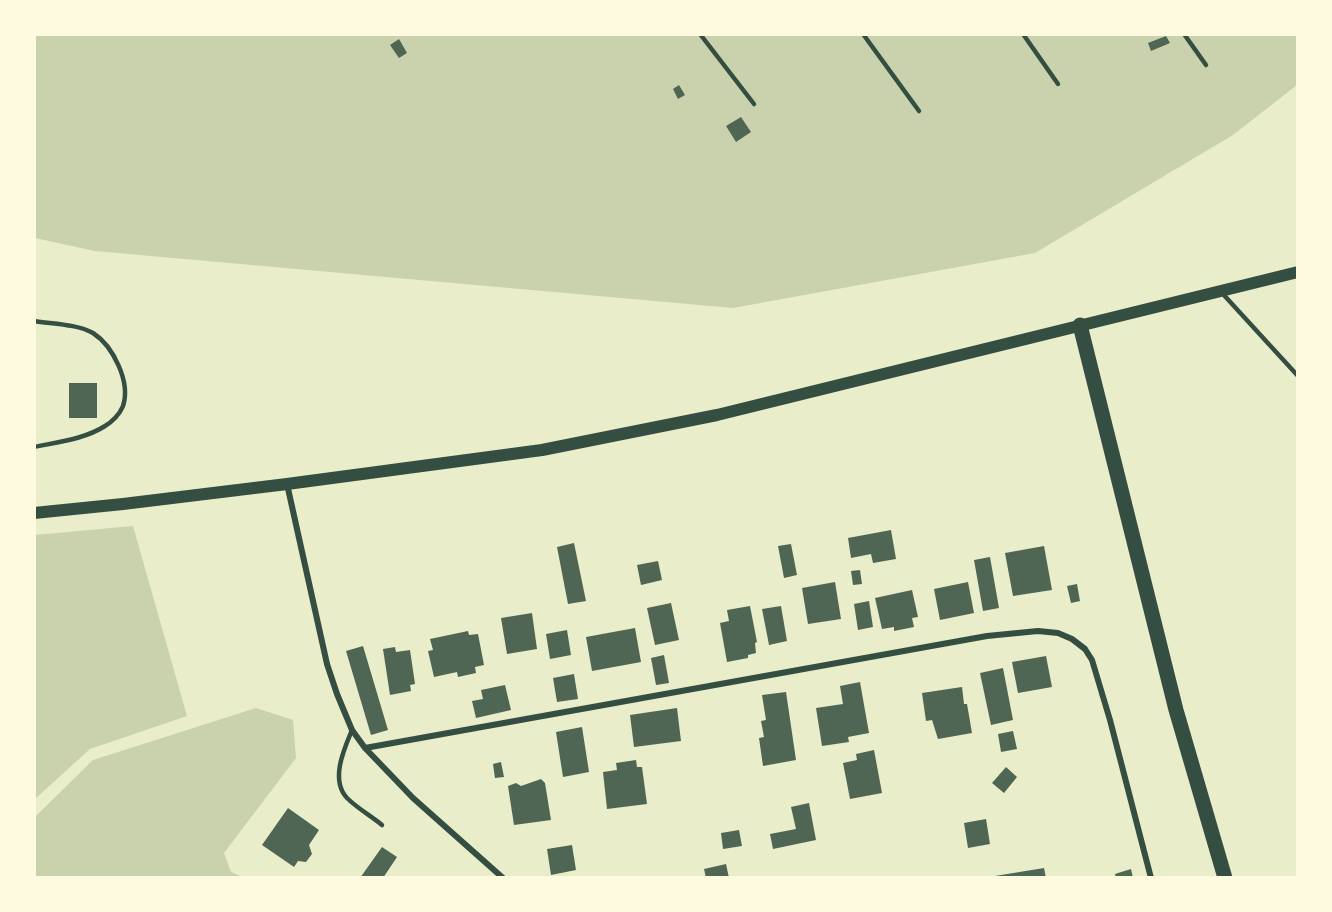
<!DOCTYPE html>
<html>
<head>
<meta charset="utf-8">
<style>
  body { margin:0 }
  #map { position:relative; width:1332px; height:912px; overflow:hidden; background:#e9edc9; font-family:"Noto Serif",serif }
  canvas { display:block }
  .frame { position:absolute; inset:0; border:36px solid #fefae0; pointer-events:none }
</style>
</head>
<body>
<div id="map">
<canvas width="1332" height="912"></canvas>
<div class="frame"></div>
</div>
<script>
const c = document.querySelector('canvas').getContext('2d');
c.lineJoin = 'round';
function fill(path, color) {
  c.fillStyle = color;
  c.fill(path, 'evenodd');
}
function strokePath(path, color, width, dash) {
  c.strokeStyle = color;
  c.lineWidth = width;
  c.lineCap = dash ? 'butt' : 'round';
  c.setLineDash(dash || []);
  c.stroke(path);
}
fill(new Path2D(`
  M35,35h1262v50l-64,50 -198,118 -302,55 -638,-57 -60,-13z
  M133,526l54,190 -97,33 -55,50v-264z
  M256,708l37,12 3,38 -72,95 7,19 12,5h-208v-60l58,-57z`), '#cad2ad');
fill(new Path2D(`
  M1166,36l4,7 -19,8 -3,-8z
  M399,39l8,14 -8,5 -9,-13z
  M679,85l6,10 -7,4 -5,-10z
  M741,117l10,15 -15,10 -10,-16z
  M69,383h28v35h-28z
  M891,530l5,29 -23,4 -2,-9 -20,4 -3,-20z
  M574,543l12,58 -18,3 -11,-57z
  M791,544l6,31 -13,3 -6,-32z
  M1044,546l8,44 -39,6 -8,-43z
  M990,557l9,51 -16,3 -9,-51z
  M658,561l4,19 -21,5 -4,-20z
  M860,570l2,14 -9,1 -2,-14z
  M835,582l6,37 -33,5 -6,-36z
  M968,582l6,31 -34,7 -6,-31z
  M1077,584l3,17 -9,2 -4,-17z
  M912,590l6,27 -6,1 2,9 -20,4v-4l-12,2 -7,-31z
  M869,601l4,26 -15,3 -4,-26z
  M671,603l8,37 -24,5 -8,-37z
  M750,606l7,36 -2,1 1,10 -8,2v3l-21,4 -7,-39 9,-2 -2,-11z
  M781,606l6,35 -18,4 -7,-36z
  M532,613l5,36 -30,5 -6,-36z
  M635,628l6,34 -49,9 -6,-34z
  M567,630l4,25 -21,4 -4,-25z
  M468,631l1,4 9,-1 6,31 -9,2 1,6 -18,4 -1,-5 -23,5 -6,-26 5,-1 -3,-11z
  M363,646l25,84 -17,5 -25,-84z
  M395,647l1,5 14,-2 5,34 -5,1 1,6 -21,4 -7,-46z
  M664,655l5,28 -13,2 -5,-27z
  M1046,656l6,31 -34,6 -6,-31z
  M1003,668l10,52 -22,5 -11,-52z
  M574,674l4,25 -21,3 -4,-24z
  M860,682l9,51 -21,4 1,5 -27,4 -6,-38 27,-4 -3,-18z
  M505,685l6,25 -35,8 -4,-17 11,-2 -2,-9z
  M962,687l2,17h3l5,29 -34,6 -6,-19 -6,1 -4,-28z
  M786,692l10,68 -33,6 -4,-28 5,-1 -3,-16 5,-1 -4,-25z
  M677,708l4,33 -47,6 -4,-32z
  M582,727l7,45 -26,5 -7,-45z
  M1013,731l4,18 -16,3 -3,-18z
  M874,750l8,43 -32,6 -7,-36 14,-3 -1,-6z
  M636,760l1,7h5l5,37 -40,5 -4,-37 14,-2 -1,-7z
  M501,762l3,15 -9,1 -2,-14z
  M1006,767l11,10 -13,16 -12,-10z
  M541,779l4,4 6,37 -37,5 -6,-39 8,-3 5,3z
  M809,803l7,37 -43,9 -3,-15 26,-5 -5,-22z
  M288,808l31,22 -10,15 3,9 -6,8 -8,-1 -4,6 -32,-22z
  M986,819l4,25 -22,4 -4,-25z
  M739,830l3,16 -19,3 -2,-16z
  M572,845l4,25 -25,5 -4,-26z
  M382,847l15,10 -14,21h-23z
  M726,864l3,14h-23l-2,-9z
  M1044,868l2,10h-50l-1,-2z
  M1131,869l2,9h-17l-1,-4z`), '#4f6655');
strokePath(new Path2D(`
  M700,34l54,70
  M863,34l56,77
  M1023,34l35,50
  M1184,34l22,31
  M1222,293l76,83
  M34,321c19,3 43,3 59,12 20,13 38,49 30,73 -3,8 -11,16 -18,20 -20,13 -47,16 -71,21
  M352,730c-8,19 -22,50 -5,68 10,10 24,18 35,27`), '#344e41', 4.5);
strokePath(new Path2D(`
  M287,484l40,180 10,30 15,36 13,18 48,50 90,80
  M365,748l622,-112 51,-5 20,2 14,6 13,10 7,11 18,60 41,158`), '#344e41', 6);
strokePath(new Path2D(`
  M34,513l89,-9 164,-20 255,-34 175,-35 581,-143`), '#344e41', 12);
strokePath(new Path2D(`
  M1080,325l96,385 49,168`), '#344e41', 15);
</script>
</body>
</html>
